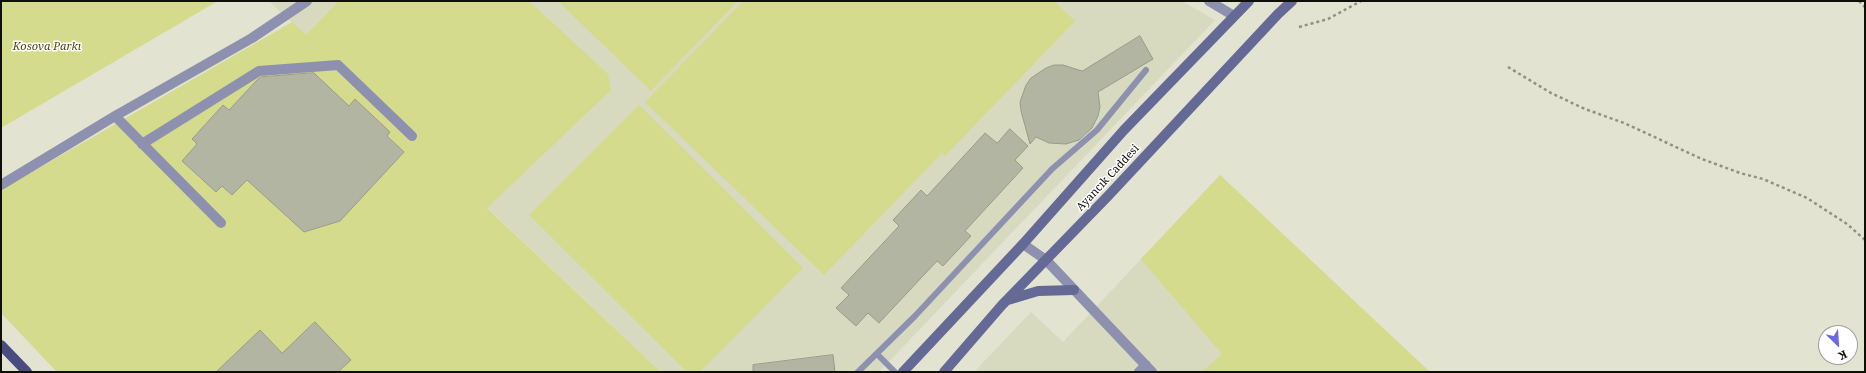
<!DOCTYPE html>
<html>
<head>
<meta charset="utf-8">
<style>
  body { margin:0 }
  #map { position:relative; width:1866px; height:373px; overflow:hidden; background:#e2e4d1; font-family:"Noto Serif",serif }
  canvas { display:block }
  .frame { position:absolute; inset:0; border:2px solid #0e0f09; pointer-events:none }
  .north { position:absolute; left:1818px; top:325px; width:40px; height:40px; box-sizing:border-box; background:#fff; border:1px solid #9f9f9d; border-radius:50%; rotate:155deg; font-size:11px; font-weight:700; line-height:16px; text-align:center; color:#0e0f09 }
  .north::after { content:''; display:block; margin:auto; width:14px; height:18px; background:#6b68e2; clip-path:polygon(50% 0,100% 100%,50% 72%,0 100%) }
</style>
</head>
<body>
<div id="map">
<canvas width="1866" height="373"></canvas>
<div class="frame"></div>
<div class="north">K</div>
</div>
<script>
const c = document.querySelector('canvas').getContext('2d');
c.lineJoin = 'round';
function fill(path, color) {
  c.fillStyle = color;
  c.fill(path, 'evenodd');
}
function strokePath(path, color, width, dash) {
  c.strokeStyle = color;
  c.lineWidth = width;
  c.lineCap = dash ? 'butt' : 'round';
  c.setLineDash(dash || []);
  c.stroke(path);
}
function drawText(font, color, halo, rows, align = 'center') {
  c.font = font + ' "Noto Serif",serif';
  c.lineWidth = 3;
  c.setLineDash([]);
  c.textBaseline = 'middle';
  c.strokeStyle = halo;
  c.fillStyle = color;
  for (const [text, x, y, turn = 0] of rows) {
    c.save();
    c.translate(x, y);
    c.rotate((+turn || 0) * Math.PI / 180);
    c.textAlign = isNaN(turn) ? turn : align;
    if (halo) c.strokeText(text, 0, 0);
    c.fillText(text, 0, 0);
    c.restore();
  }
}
fill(new Path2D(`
  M269,1h913l33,19 -336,352h-218z
  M1220,175l210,197h-456l57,-60 32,30z`), '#d7dabf');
fill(new Path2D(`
  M1,1h217l-217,127z
  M339,1h190l79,73 3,16 -124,118 174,164h-604l-56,-59v-123l291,-168 14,13z
  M558,1h180l-87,90z
  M743,1h311l21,20 -130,135 -3,-3 -118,122 -179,-173z
  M639,105l164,163 -103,104h-13l-158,-157z
  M1220,175l210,197h-228l20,-18 -81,-95z`), '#d5db8d');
const building = new Path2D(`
  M1140,36l13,23 -55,33 2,15 -2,9 -6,12 -13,12 -13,4 -17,-1 -13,-6 -6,7 -9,-33 -1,-9 6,-17 5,-7 15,-10 8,-3h9l19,6z
  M314,73l35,33 6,-7 35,33 -3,4 17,16 -64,69 -36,11 -57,-52 -15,15 -10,-9 -6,6 -34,-31 15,-17 -5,-5 31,-34 6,5 28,-30 4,-3z
  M1010,129l18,17 -13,14 8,8 -58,63 6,5 -28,30 -6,-5 -58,62 -11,-10 -12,13 -20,-18 13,-13 -8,-7 58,-62 -6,-6 28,-30 6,6 58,-63 12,10z
  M315,322l36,38 -13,12h-122l44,-42 22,23z
  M833,355l2,17h-82v-7z`);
fill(building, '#b3b5a3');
strokePath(building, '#9a9c8b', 1);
strokePath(new Path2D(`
  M1859,1l6,6
  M1299,27l29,-8 33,-18
  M1508,67l43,26 34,16 39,14 78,36 38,14 23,6 44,19 40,26 18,16`), '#8f9183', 2.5, [3, 3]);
strokePath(new Path2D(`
  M877,354l18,18
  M858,372l57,-56 137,-147 45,-39 49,-60`), '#8d90af', 6);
strokePath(new Path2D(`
  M1209,1l25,15
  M115,116l106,107
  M142,144l117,-73 79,-6 74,71
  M1,185l114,-69 137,-78 55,-37
  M1023,244l23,16 106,112
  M1139,372l7,-7`), '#8d90af', 10);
strokePath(new Path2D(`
  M1008,300l30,-9 36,-1
  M903,372l120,-128 101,-114 125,-129
  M944,372l58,-67 106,-109 170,-182 14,-13`), '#656995', 10);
strokePath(new Path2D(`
  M1,345l26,27`), '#4a4c81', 10);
drawText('italic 11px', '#4a4c10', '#fff', [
  ["Kosova Parkı",47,47]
]);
drawText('11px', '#0e0f09', '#fff', [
  ["Ayancık Caddesi",1108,178,-47]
]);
</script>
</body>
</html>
